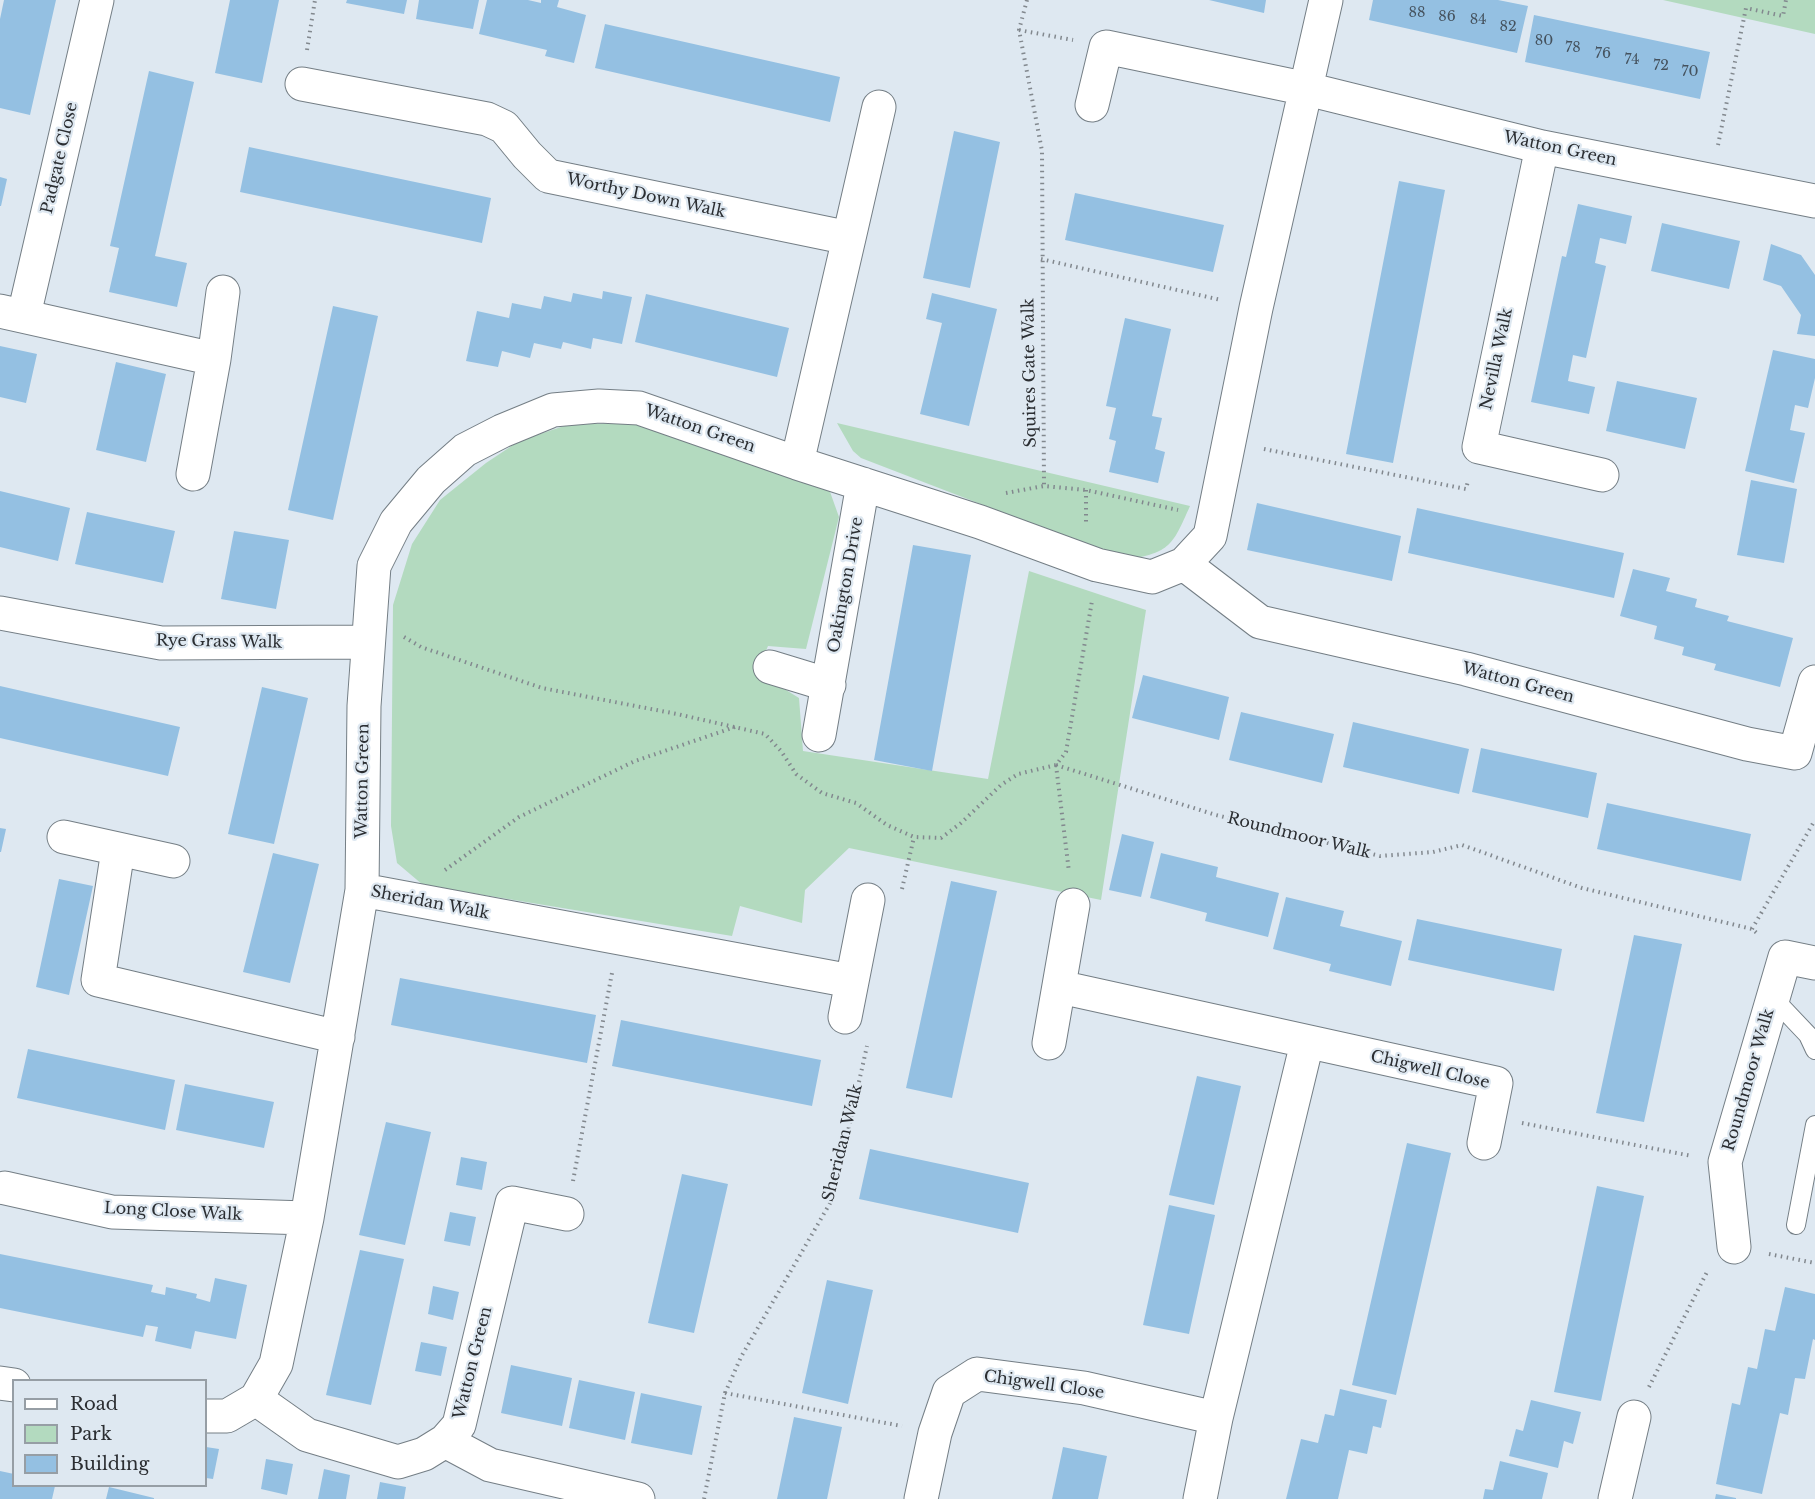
<!DOCTYPE html>
<html>
<head>
<meta charset="utf-8">
<style>
  body { margin:0 }
  #map { position:relative; width:1815px; height:1499px; overflow:hidden; background:#dee8f1; font-family:"Libre Baskerville",serif }
  canvas { display:block }
  .legend { position:absolute; left:12px; top:1379px; width:195px; height:108px; box-sizing:border-box; background:#dee8f1; border:2px solid #969ea5; margin:0; padding:8px 10px; list-style:none; font-size:18px; color:#2b2e32 }
  .legend li { display:flex; align-items:center; gap:12px; height:30px }
  .legend b { width:30px; border:2px solid #969ea5 }
</style>
</head>
<body>
<div id="map">
<canvas width="1815" height="1499"></canvas>
<ul class="legend">
<li><b style="height:8px;background:#fff"></b>Road</li>
<li><b style="height:16px;background:#b3dabf"></b>Park</li>
<li><b style="height:16px;background:#94c0e2"></b>Building</li>
</ul>
</div>
<script>
const c = document.querySelector('canvas').getContext('2d');
c.lineJoin = 'round';
function fill(path, color) {
  c.fillStyle = color;
  c.fill(path, 'evenodd');
}
function strokePath(path, color, width, dash) {
  c.strokeStyle = color;
  c.lineWidth = width;
  c.lineCap = dash ? 'butt' : 'round';
  c.setLineDash(dash || []);
  c.stroke(path);
}
function drawText(font, color, halo, rows, align = 'center') {
  c.font = font + ' "Libre Baskerville",serif';
  c.lineWidth = 4.5;
  c.setLineDash([]);
  c.textBaseline = 'middle';
  c.strokeStyle = halo;
  c.fillStyle = color;
  for (const [text, x, y, turn = 0] of rows) {
    c.save();
    c.translate(x, y);
    c.rotate((+turn || 0) * Math.PI / 180);
    c.textAlign = isNaN(turn) ? turn : align;
    if (halo) c.strokeText(text, 0, 0);
    c.fillText(text, 0, 0);
    c.restore();
  }
}
fill(new Path2D(`
  M1663,0h152v34z
  M635,422l194,67 10,28 -33,132 -38,-3 -11,26 42,26 4,53 185,28 41,-208 117,39 -45,290 -252,-52 -44,42 -3,33 -62,-17 -8,30 -309,-51 -26,-22 -6,-37 2,-221 19,-61 28,-44 46,-37 33,-22 48,-16z
  M837,423l353,83c-18,40 -19,46 -64,54l-265,-102 -8,-7z`), '#b3dabf');
fill(new Path2D(`
  M4,0h52l-26,115 -30,-7v-89z
  M230,0h49l-17,83 -47,-10z
  M347,0h60l-3,14 -58,-11z
  M419,0h60l-6,29 -57,-10z
  M487,0h41l13,3v-3h18l-2,7 29,8 -12,48 -29,-7 2,-6 -68,-16z
  M1209,0h57l-2,13z
  M1373,0h125l30,6 -11,47 -148,-33z
  M1534,15l176,37 -10,47 -175,-37z
  M605,24l235,53 -10,45 -235,-54z
  M149,71l45,11 -39,174 32,7 -10,44 -68,-15 10,-44 -9,-2z
  M954,131l46,11 -30,146 -47,-10z
  M249,147l242,51 -9,45 -242,-51z
  M0,177l7,2 -6,27h-1z
  M1399,181l46,9 -52,273 -47,-9z
  M1075,193l149,32 -11,47 -148,-32z
  M1578,204l54,12 -6,28 -26,-6 -5,25 11,3 -20,92 -13,-3 -5,26 27,6 -6,27 -58,-12 31,-146 4,1z
  M1662,223l78,18 -11,48 -78,-18z
  M1771,244l30,11 14,20v61l-18,-2 4,-19 -20,-29 -18,-6z
  M603,291l29,6 -10,47 -29,-6 -2,11 -28,-7 -2,7 -27,-6 -4,15 -28,-7 -4,16 -32,-6 11,-50 32,7 3,-15 29,6 3,-13 27,6 2,-9 29,6z
  M932,293l65,16 -28,117 -49,-12 22,-91 -16,-4z
  M646,294l143,34 -12,49 -142,-35z
  M333,306l45,10 -45,204 -45,-10z
  M1125,318l46,11 -19,87 10,2 -7,31 10,3 -7,31 -49,-11 7,-31 -7,-2 7,-31 -10,-2z
  M0,346l37,8 -11,49 -26,-6z
  M1773,350l42,9v19l-7,30 -13,-3 -5,25 15,3 -11,50 -49,-12z
  M116,362l50,12 -20,88 -50,-12z
  M1617,381l80,17 -12,51 -79,-18z
  M1751,480l46,9 -13,74 -47,-8z
  M0,491l70,17 -12,53 -58,-14z
  M1257,503l144,33 -9,45 -145,-31z
  M1417,508l207,45 -10,45 -206,-45z
  M87,512l88,19 -12,52 -88,-19z
  M234,531l55,9 -13,69 -55,-10z
  M913,545l58,10 -39,216 -58,-11z
  M1633,569l37,9 -4,13 31,8 -2,8 34,9 -2,5 66,17 -13,49 -66,-17 2,-6 -34,-9 2,-8 -30,-8 3,-13 -37,-10z
  M1143,675l86,22 -10,43 -87,-22z
  M0,686l180,41 -12,49 -168,-38z
  M262,687l46,11 -34,146 -46,-10z
  M1241,712l93,22 -12,49 -93,-23z
  M1353,722l116,27 -10,45 -116,-27z
  M1481,748l116,25 -9,45 -116,-26z
  M1607,803l144,31 -10,47 -144,-32z
  M0,828l6,1 -5,23h-1z
  M1122,834l32,8 -13,55 -32,-7z
  M273,853l46,11 -29,119 -47,-11z
  M1161,853l57,14 -2,10 63,16 -11,44 -63,-16 2,-8 -57,-15z
  M59,879l34,7 -24,109 -33,-8z
  M951,881l46,10 -45,207 -46,-10z
  M1286,897l58,14 -4,15 62,15 -11,45 -62,-15 2,-7 -58,-15z
  M1417,919l145,30 -8,42 -146,-31z
  M1634,935l48,9 -38,178 -48,-9z
  M400,978l196,37 -9,48 -196,-38z
  M621,1020l200,40 -9,46 -200,-40z
  M28,1049l147,31 -10,50 -148,-32z
  M1197,1076l44,10 -27,119 -45,-10z
  M185,1084l89,18 -10,46 -88,-18z
  M386,1122l45,10 -26,113 -46,-10z
  M1407,1143l44,10 -55,242 -44,-10z
  M870,1149l159,34 -11,50 -159,-34z
  M461,1157l26,5 -5,28 -26,-5z
  M682,1174l46,10 -34,149 -46,-10z
  M1597,1186l47,10 -43,205 -47,-9z
  M1169,1205l46,10 -26,119 -46,-9z
  M450,1212l26,5 -6,29 -26,-5z
  M360,1250l44,9 -33,146 -45,-10z
  M0,1254l153,31 -2,7 14,3 1,-8 31,7 -1,4 14,4 5,-24 32,7 -11,54 -41,-8 -4,18 -36,-8 3,-14 -12,-2 -3,12 -143,-29z
  M827,1280l46,10 -25,114 -46,-11z
  M433,1286l26,6 -6,28 -25,-6z
  M1785,1287l30,7v46l-2,-1 -8,40 -10,-1 -7,37 -8,-2 -18,81 -46,-10 16,-81 8,2 8,-38 9,2 8,-40 10,2z
  M421,1342l26,5 -6,29 -26,-5z
  M511,1365l61,13 -10,48 -61,-13z
  M579,1380l56,12 -10,48 -56,-12z
  M1340,1389l47,11 -6,28 -8,-2 -6,28 -18,-4 -11,49h-52l15,-60 17,4 7,-29 9,2z
  M641,1393l61,13 -10,49 -61,-12z
  M1531,1400l50,12 -8,32 -9,-3 -6,27 -49,-12 7,-27 7,2z
  M794,1417l48,10 -15,72h-50z
  M206,1447l13,2 -6,30 -7,-1z
  M1063,1447l44,9 -9,43h-46z
  M266,1459l27,5 -6,31 -26,-6z
  M1500,1461l48,12 -6,26h-59l2,-10 8,1z
  M324,1469l26,6 -4,24h-28z
  M0,1471l14,3v12h41l-3,13h-52z
  M380,1482l26,5 -2,12h-27z
  M109,1487l45,11v1h-48z
  M1716,1494l20,4v1h-21z`), '#94c0e2');
const lane = new Path2D(`
  M1773,998l35,37 7,15
  M1796,1225l19,-100`);
const street = new Path2D(`
  M302,84l185,35 17,8 23,28 21,21 301,62 -52,225
  M1092,105l14,-58 201,42 235,58 273,54
  M1542,147l-63,300 123,28
  M849,238l30,-131
  M0,311l214,48
  M24,315l73,-315
  M193,474l21,-115 9,-67
  M1184,564l76,58 206,47 281,75 48,9 20,-71
  M0,613l161,30 207,-1
  M770,667l59,18
  M819,735l44,-251
  M64,837l109,24
  M118,850l-20,130 240,57
  M362,890l489,91
  M1060,987l436,96 -12,60
  M845,1017l23,-117
  M1049,1043l24,-138
  M5,1188l107,24 195,6
  M1734,1247l-9,-85 60,-205 30,6
  M0,1383l14,2
  M256,1399l51,36 91,27 26,-8 21,-13 14,-16 53,-222 55,11
  M206,1416h21l29,-17 20,-35 31,-146 55,-328 2,-184 10,-140 22,-44 35,-42 34,-30 37,-19 51,-21 46,-4 40,2 158,55 183,59 117,43 55,12 32,-13 26,-28 46,-228 70,-308
  M445,1441l45,24 148,34
  M921,1499l14,-66 14,-41 28,-18 107,14 132,30
  M1200,1499l16,-81 91,-375
  M1615,1499l19,-82`);
strokePath(lane, '#747e85', 20);
strokePath(street, '#747e85', 35);
strokePath(new Path2D(`
  M1027,0l-8,30 23,121 2,335
  M1019,30l54,10
  M307,50l8,-50
  M1718,145l28,-137 37,8 3,-16
  M1041,259l180,41
  M1264,449l202,40 2,-8
  M1086,490v33
  M1006,493l38,-7 42,4 92,20
  M404,637l17,10 121,41 135,26 88,20 16,17 15,23 26,19 34,10 31,22 27,12 27,1 20,-15 40,-38 17,-11 38,-9 10,-13 26,-151
  M1056,765l160,50 164,41 53,-4 29,-7 120,43 170,41 7,6
  M1056,765l13,107
  M445,870l74,-53 116,-56 100,-34
  M902,889l12,-52
  M1752,929l63,-109
  M1522,1123l170,33
  M573,1181l39,-208
  M1769,1254l46,9
  M1649,1387l59,-117
  M725,1393l177,33
  M704,1499l21,-106 16,-36 92,-159 34,-152`), '#82888e', 4, [1.5, 4.5]);
strokePath(lane, '#fff', 18);
strokePath(street, '#fff', 33);
drawText('14px', '#45525e', null, [
  ["88",1417,13],
  ["86",1447,17],
  ["84",1478,20],
  ["82",1508,27],
  ["80",1544,41],
  ["78",1573,48],
  ["76",1603,54],
  ["74",1632,60],
  ["72",1661,66],
  ["70",1690,72]
]);
drawText('16px', '#2b2e32', '#dee8f1', [
  ["Watton Green",1560,149,12],
  ["Padgate Close",60,158,-77],
  ["Worthy Down Walk",646,196,12],
  ["Nevilla Walk",1497,359,-78],
  ["Squires Gate Walk",1030,373,-91],
  ["Watton Green",700,429,19],
  ["Oakington Drive",846,585,-80],
  ["Rye Grass Walk",219,642,1],
  ["Watton Green",1518,683,15],
  ["Watton Green",363,781,-89],
  ["Roundmoor Walk",1299,836,14],
  ["Sheridan Walk",430,903,11],
  ["Chigwell Close",1430,1070,13],
  ["Roundmoor Walk",1749,1080,-74],
  ["Sheridan Walk",843,1143,-76],
  ["Long Close Walk",173,1212,3],
  ["Watton Green",473,1363,-76],
  ["Chigwell Close",1044,1385,8]
]);
</script>
</body>
</html>
